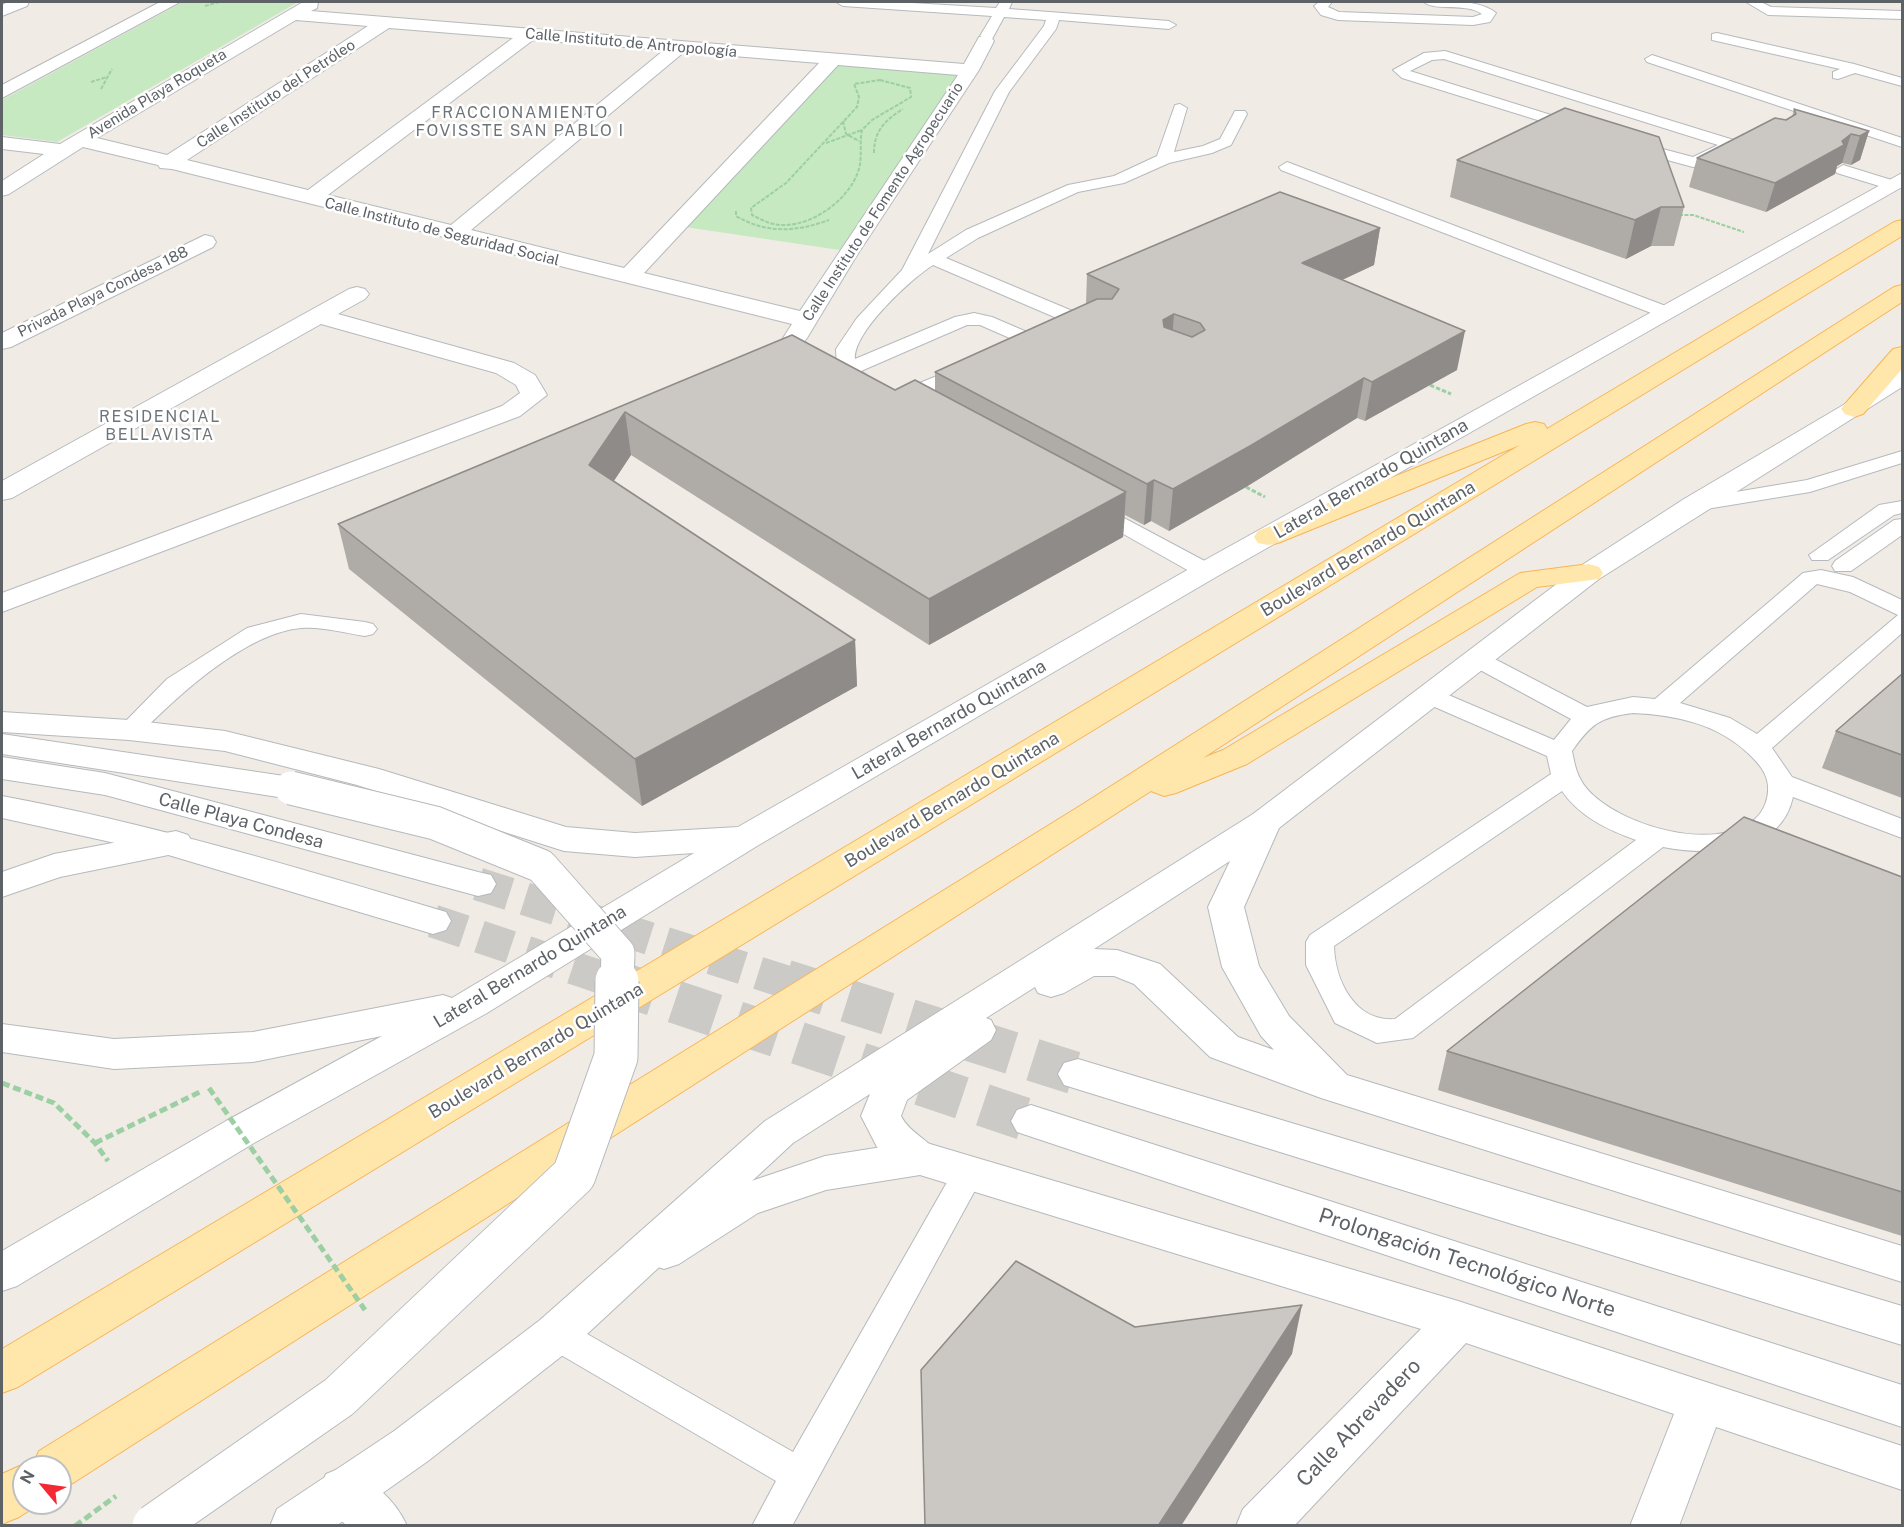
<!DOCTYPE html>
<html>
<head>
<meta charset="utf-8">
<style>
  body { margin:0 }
  #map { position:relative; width:1904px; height:1527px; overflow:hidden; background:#f0ece5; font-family:"Public Sans",sans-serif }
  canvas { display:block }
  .frame { position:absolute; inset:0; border:3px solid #5d6267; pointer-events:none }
  .north { position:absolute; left:12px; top:1455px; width:60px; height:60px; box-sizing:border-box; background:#fff; border:2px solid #bec0c2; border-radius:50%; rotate:299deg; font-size:16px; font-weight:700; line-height:24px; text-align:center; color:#5d6267 }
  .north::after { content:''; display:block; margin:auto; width:21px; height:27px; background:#f32935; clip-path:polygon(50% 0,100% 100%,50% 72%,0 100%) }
</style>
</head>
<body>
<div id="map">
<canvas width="1904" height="1527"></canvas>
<div class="frame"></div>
<div class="north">N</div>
</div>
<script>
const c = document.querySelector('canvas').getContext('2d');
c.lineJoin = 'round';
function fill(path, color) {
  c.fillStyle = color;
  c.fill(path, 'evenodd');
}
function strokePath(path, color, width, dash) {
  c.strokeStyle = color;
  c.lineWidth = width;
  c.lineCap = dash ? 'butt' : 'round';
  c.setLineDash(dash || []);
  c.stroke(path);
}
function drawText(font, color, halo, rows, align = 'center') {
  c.font = font + ' "Public Sans",sans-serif';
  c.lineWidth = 5;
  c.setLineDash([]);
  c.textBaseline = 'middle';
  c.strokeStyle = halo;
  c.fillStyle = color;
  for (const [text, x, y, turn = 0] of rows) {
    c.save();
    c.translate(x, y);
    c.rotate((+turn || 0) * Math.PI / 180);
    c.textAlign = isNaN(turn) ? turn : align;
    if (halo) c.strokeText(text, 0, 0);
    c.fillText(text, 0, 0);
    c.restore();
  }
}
fill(new Path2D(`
  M183,2h115l-241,140 -55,-7v-35z
  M832,64l129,10 -76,118 -45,58 -155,-23z`), '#c6e9c1');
strokePath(new Path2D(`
  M478,884l312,99
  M433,921l185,62`), '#cbcac6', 33, [33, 16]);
strokePath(new Path2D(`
  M613,981l418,140
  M785,981l293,93`), '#cbcac6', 43, [43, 22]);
const service = new Path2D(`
  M836,2h59l101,6 4,-6h12l-3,7 160,12 7,4 -7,4 -110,-9 -3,9 -47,63 -81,162 38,-24 102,-45 46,-9 43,-20 18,-51 5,-1 7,4 -13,44 29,-6 17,-7 15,-28h10l2,3 -16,31 -19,8 -43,10 -45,20 -46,9 -100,46 -32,20 155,65 2,4 -2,4h-14l-154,-66c-22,14 -80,67 -78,94l100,-42 19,-4 18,4 35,15 5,10 -22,16h-14l-2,-4 18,-15 -32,-14h-13l-106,46 19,14 -10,6 -7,-2 -26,-19 -1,-21 21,-31 45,-48 93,-179 49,-65 2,-6 -42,-3 -12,22 -5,1 -7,-4 12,-20 -149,-10z
  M1319,2h13l-4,5 11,5 134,5 9,-3c-17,-12 -46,-2 -58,-12 21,-2 57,-2 72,11l-6,9 -17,3 -135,-5 -17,-5 -7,-9z
  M1746,2h15l10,5 131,4v8l-134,-4z
  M1717,33l137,31 48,14v8l-47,-13 -17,6 -5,-1v-6l7,-3 -128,-29v-6z
  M1445,51l292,90 3,3 -32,20 -15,3 -66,-18 -3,-3 8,-5 61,16 25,-12 -274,-86 -12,1 -22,11 173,54 3,3 -8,5 -5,-2 -171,-53 -9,-8 31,-17z
  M1652,55l250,83v9l-255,-85 -2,-3z
  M1287,162l384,146 3,4 -9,5 -6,-1 -378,-146 -2,-3z
  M1843,165l55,17 2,3 -8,5 -55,-17 -2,-3z
  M966,364l7,2 3,4 -3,4 -71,30 -7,2 -10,-6 3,-4z
  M1902,451v12l-92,29 -116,19 -8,-1 -3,-5 3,-5 8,-1 113,-19z
  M1902,501v12l-8,2 -66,45h-16l-3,-5 70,-50z
  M1094,502l120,64 3,5 -3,5h-16l-112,-63 -3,-5 3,-5z
  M1902,519v16l-51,36h-16l-3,-5 3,-5 59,-41z
  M1821,570l32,7 49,23v33l-130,115 20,29 110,42v19l-109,-41c-13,58 -83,59 -130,50l-250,191 -36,5 -42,-20 -29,-58v-23l4,-7 241,-161 -4,-18 -126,-55 -3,-5 3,-5 9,-3 9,3 115,49 17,-21 -102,-55 -4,-5 4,-5h16l102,53 46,-10 22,2 148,-126zM1817,584l33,8 48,23 -141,119 -27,-16 -50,-15zM1633,713c44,2 85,11 117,42 9,9 17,18 18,31 1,12 -4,25 -13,33 -40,35 -137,6 -168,-30 -10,-12 -12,-23 -15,-38 19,-27 28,-34 61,-38zM1562,791c18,26 46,39 74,49l-241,179c-40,3 -60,-38 -61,-73z
  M301,614l64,8 8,2 4,5 -4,5 -8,2c-20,-3 -44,-10 -64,-8 -56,5 -125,69 -163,108l-9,2 -9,-2 -3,-6 50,-51 80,-51z
  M969,1159l11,4 5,9 -193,354h-40l24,-45 -232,-136 -5,-11 5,-11 12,-4 12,4 225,129 165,-289z`);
const minor = new Path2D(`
  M8,2h21l-2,4 -25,10v-11z
  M160,2h20l-178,96v-13z
  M303,2h15l-1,6 -6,3 653,53 15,-27h12l3,4 -15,29 -122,185 -50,83 -4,5 -8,2 -8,-2 -4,-5 9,-14 -620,-155 -12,-1 -2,-3 -75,-18 -74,47 -7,2v-15l42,-27 -42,-5v-12l58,7zM296,20l72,6 -201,129 -70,-17zM389,28l124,10 -205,152 -121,-30zM533,40l131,10 -213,175 -123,-30zM684,52l135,11 -195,205 -153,-38zM838,65l120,10 -158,236 -156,-38z
  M205,235l8,2 3,5 -3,5 -202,100 -9,2v-16z
  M357,287l8,2 4,5 -4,5 -27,15 176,49 21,12 12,20 -27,21 -518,196v-19l500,-187 18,-13 -4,-8 -20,-12 -175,-49 -309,174 -10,2v-19l347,-192z
  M920,1141l538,160 444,145v44l-186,-63 -37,99h-49l44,-112 -208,-71 -172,183h-58l7,-17 178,-180 -501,-154 -94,15 -68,23 -79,51 -15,5 -15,-5 -7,-13 7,-13 79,-49 97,-33z
  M343,1467c26,10 53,33 64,59h-60l-21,-20 -7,-16 7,-16z`);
const tertiary = new Path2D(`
  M1902,173v14l-686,390 -459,269 -270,167 -233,130 -237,143 -15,5v-40l224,-130 156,-85 -129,26 -139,7 -112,-17v-28l112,15 139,-7 190,-37 9,3 242,-145 -59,4 -71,-6 -207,-66 -132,-34 -96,-11 -127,-8v-20l127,8 96,11 154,38 187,58 69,6 103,-6 458,-262z
  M1902,369v18l-303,192 -320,249 -35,79 15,59 30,50 58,59 555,171v36l-581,-184 -111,-41 -76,-73 -20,-8h-20l-30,17 -13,4 -13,-4 -3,-6 -49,31 5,2 5,10 -5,10 -84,60 -6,16c9,18 30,24 40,42l-6,12 -15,5 -15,-5 -28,-23 -16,-31 9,-22 -77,49 -221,205 -144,113 -92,65h-66l7,-17 117,-78 146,-111 225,-199 488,-307 326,-247 105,-68 161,-95 48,-33zM1230,861l-22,46 14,60 39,69 13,14 -36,-13 -78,-73 -43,-14 -23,-1z
  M2,734l289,43 12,3 5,8 -5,8 -12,3 -289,-45z
  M176,831l12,4 5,8 -5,8 -128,26 -58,20v-25l52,-18z`);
const secondary = new Path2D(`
  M2,757l103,16 373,99 13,3 5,9 -5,9 -13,3 -373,-101 -103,-16z
  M2,796c151,28 297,72 444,116l5,9 -5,9 -13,4 -268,-80 -163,-36z
  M1078,1059l824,247v39l-838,-260 -6,-11 6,-11z
  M1031,1105l871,280v42l-885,-295 -6,-11 6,-11z`);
const primary = new Path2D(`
  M1902,220v16l-1884,1151 -16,6v-44l1518,-904 -242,98 -10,2 -10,-2 -4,-6 4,-6 268,-107 9,-2 9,2 3,5 347,-207z
  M1902,285v17l-699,456 20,-8 297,-177 69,-9 10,3 4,6 -4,6 -62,8 -290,177 -71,29 -12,3 -13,-5 -1078,692 -13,5v-21h-28l7,-16 1044,-647 811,-517z
  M1902,347v22l-39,45 -9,3 -9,-3 -4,-5 4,-5 48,-55z
  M24,1464l7,3h-7v36h17l-22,14 -17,7v-50z`);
strokePath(service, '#b6b9bd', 2);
strokePath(minor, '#b6b9bd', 2);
strokePath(tertiary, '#b6b9bd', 2);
strokePath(secondary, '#b4b9be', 2);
strokePath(primary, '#f9b455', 2);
strokePath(new Path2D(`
  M205,6l14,-4
  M880,80l30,8 1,9 -39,23 -10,10c-3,14 1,28 -4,42 -10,28 -45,54 -76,53 -11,0 -20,-5 -30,-10l-1,-7 35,-25 71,-76 2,-10 -5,-13z
  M91,82l16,-5
  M101,89l11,-20
  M843,121l3,13 13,7
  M826,143l36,-13
  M874,153c0,-22 11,-33 29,-44
  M736,211v5c31,18 60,16 93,4
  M1679,215h14l51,17`), '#9ccfa3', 2, [4, 1.5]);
strokePath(new Path2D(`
  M1430,385l21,9
  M1246,487l19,10`), '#9ccfa3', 3, [4.5, 2]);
strokePath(new Path2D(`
  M2,1083l52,20 41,40 13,18
  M95,1143l105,-51
  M75,1526l41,-30`), '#9ccfa3', 5, [8, 4]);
fill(service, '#fff');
fill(minor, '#fff');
fill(tertiary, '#fff');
fill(secondary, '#fff');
fill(primary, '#ffe6ab');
const tertiaryBridgeFar1 = new Path2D(`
  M291,788l144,35 106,43 77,87 -1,30`);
const tertiaryBridge = new Path2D(`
  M154,1526l185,-129 235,-222 42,-118 1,-76`);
strokePath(tertiaryBridgeFar1, '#b6b9bd', 35, []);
strokePath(tertiaryBridge, '#b6b9bd', 45, []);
strokePath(new Path2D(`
  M209,1088l156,222`), '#9ccfa3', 5, [8, 4]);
strokePath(tertiaryBridgeFar1, '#fff', 33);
strokePath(tertiaryBridge, '#fff', 43);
fill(new Path2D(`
  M1794,109l75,22 -9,29 -9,5 -9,-2 -5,3 -2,8 -69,38 -77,-25 8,-29 89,-38 6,-3z
  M1457,160l227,47 -10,39h-23l-25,13 -176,-62z
  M1380,228l-6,37 -32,15 115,90 -92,51 -8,-3 -111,69 -77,44 -18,-10 -7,4 -19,-10 -2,22 -194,108 -298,-190 -17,26 241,159 2,46 -215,120 -293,-237 -11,-45 454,-189 103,55h40v-18l151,-68 1,-30z
  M1902,674v124l-80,-30 14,-37z
  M1902,877v359l-464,-146 9,-39z`), '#afaba7');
fill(new Path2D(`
  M1869,131l-9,29 -9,5 9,-29z
  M1851,134l-9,29 -5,3 -2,8 -69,38 9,-29z
  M1661,207l-10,39 -25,13 9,-39z
  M1380,228l-6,37 -77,36 5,-38z
  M1174,314l-3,39 -8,-33z
  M1465,331l-8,39 -92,51 7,-39z
  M1364,378l-7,40 -111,69 -77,44 4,-42z
  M625,412l6,43 -36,54 -6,-44z
  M1154,480l-3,41 -7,4 3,-41z
  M1126,492l-3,45 -194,108v-46z
  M855,640l2,46 -215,120 -7,-47z
  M1302,1305l-10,49 -111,172h-23z`), '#8e8b88');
const building = new Path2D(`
  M1565,108l94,29 25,70h-23l-26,13 -178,-60z
  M1794,109l75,22 -9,5 -9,-2 -9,7 2,4 -69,38 -78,-25 78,-40 11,2 10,-6z
  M1280,192l100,36 -78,35 163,68 -93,51 -8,-4 -114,68 -77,43 -19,-9 -7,4 -212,-112 162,-73h15l7,-10 -32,-15zM1174,314l26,9 5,7 -13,7 -28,-10 -1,-7z
  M792,335l103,55 20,-10 211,112 -197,107 -304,-187 -36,53 266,175 -220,119 -297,-235z
  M1902,674v81l-66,-24z
  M1744,817l158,60v315l-455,-141z
  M1016,1261l119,66 167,-22 -144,221h-233l-4,-156z`);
fill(building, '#cbc7c2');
strokePath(building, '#8e8b88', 1.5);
drawText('15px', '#5d6267', '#fff', [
  ["Calle Instituto de Antropología",631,43,5],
  ["Avenida Playa Roqueta",157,94,-31],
  ["Calle Instituto del Petróleo",276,94,-33],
  ["Calle Instituto de Fomento Agropecuario",883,202,-57],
  ["Calle Instituto de Seguridad Social",442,232,14],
  ["Privada Playa Condesa 188",103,292,-26]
]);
c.letterSpacing = '1.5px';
drawText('16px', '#6e7579', '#fff', [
  ["FRACCIONAMIENTO",520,113],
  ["FOVISSTE SAN PABLO I",520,131],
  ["RESIDENCIAL",160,417],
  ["BELLAVISTA",160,435]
]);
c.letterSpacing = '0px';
drawText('18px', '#5d6267', '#fff', [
  ["Lateral Bernardo Quintana",1371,479,-30],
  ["Boulevard Bernardo Quintana",1368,549,-31],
  ["Lateral Bernardo Quintana",949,720,-30],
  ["Boulevard Bernardo Quintana",952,800,-31],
  ["Calle Playa Condesa",241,821,15],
  ["Lateral Bernardo Quintana",530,967,-31],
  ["Boulevard Bernardo Quintana",536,1051,-31]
]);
drawText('21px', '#5d6267', '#fff', [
  ["Prolongación Tecnológico Norte",1467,1263,18],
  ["Calle Abrevadero",1359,1423,-46]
]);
</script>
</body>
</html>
